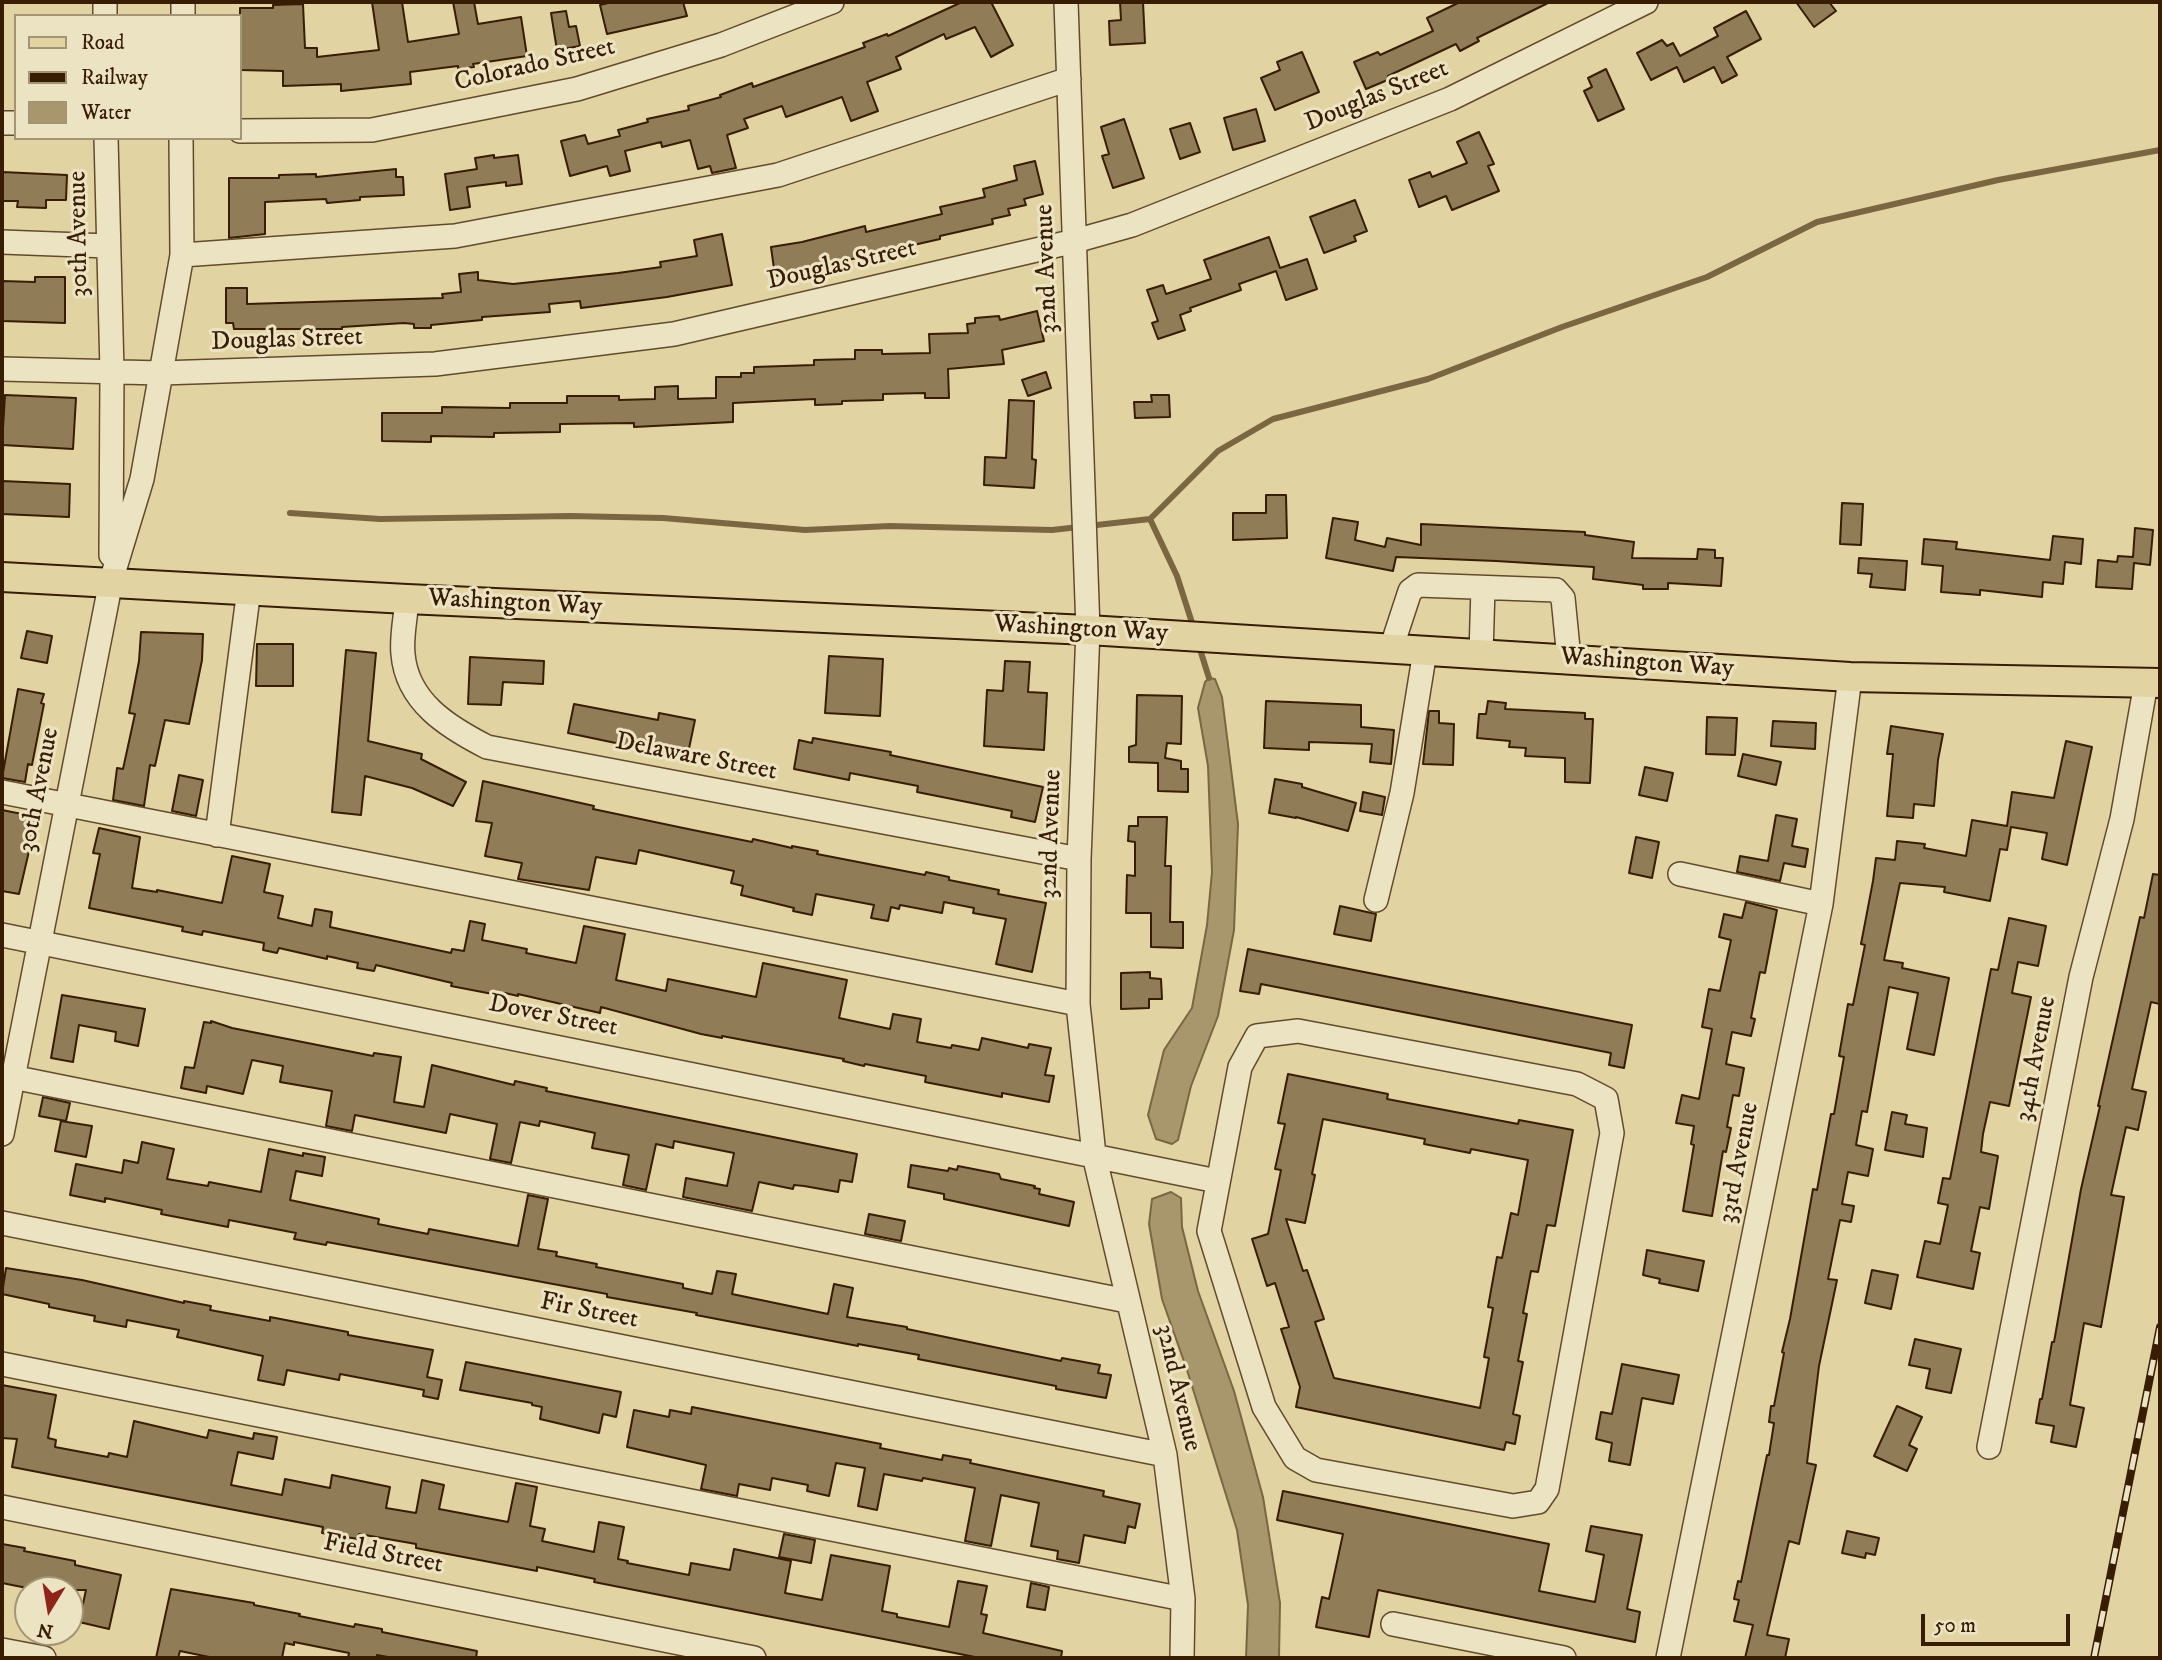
<!DOCTYPE html>
<html>
<head>
<meta charset="utf-8">
<style>
  body { margin:0 }
  #map { position:relative; width:2162px; height:1660px; overflow:hidden; background:#e2d4a2; font-family:"IM FELL DW Pica",serif }
  canvas { display:block }
  .frame { position:absolute; inset:0; border:4px solid #381d03; pointer-events:none }
  .legend { position:absolute; left:14px; top:14px; width:228px; height:126px; box-sizing:border-box; background:#ece3c3; border:2px solid #a49476; margin:0; padding:9px 12px; list-style:none; font-size:21px; color:#381d03 }
  .legend li { display:flex; align-items:center; gap:14px; height:35px }
  .legend b { width:35px; border:2px solid #a49476 }
  .north { position:absolute; left:14px; top:1576px; width:70px; height:70px; box-sizing:border-box; background:#ece3c3; border:2px solid #a49476; border-radius:50%; rotate:191deg; font-size:19px; font-weight:700; line-height:28px; text-align:center; color:#381d03 }
  .north::after { content:''; display:block; margin:auto; width:24px; height:32px; background:#8f2418; clip-path:polygon(50% 0,100% 100%,50% 72%,0 100%) }
  .scale { position:absolute; left:1921px; top:1614px; width:149px; height:32px; box-sizing:border-box; border:4px solid #381d03; border-top:0; padding-left:9px; font-size:21px; line-height:24px; white-space:nowrap; color:#381d03; -webkit-text-stroke:5px #ece3c3; paint-order:stroke }
</style>
</head>
<body>
<div id="map">
<canvas width="2162" height="1660"></canvas>
<div class="frame"></div>
<ul class="legend">
<li><b style="height:9px;background:#e2d4a2"></b>Road</li>
<li><b style="height:9px;background:#381d03"></b>Railway</li>
<li><b style="height:19px;background:#a8966c"></b>Water</li>
</ul>
<div class="north">N</div>
<div class="scale">50 m</div>
</div>
<script>
const c = document.querySelector('canvas').getContext('2d');
c.lineJoin = 'round';
function fill(path, color) {
  c.fillStyle = color;
  c.fill(path, 'evenodd');
}
function strokePath(path, color, width, dash) {
  c.strokeStyle = color;
  c.lineWidth = width;
  c.lineCap = dash ? 'butt' : 'round';
  c.setLineDash(dash || []);
  c.stroke(path);
}
function drawText(font, color, halo, rows, align = 'center') {
  c.font = font + ' "IM FELL DW Pica",serif';
  c.lineWidth = 6;
  c.setLineDash([]);
  c.textBaseline = 'middle';
  c.strokeStyle = halo;
  c.fillStyle = color;
  for (const [text, x, y, turn = 0] of rows) {
    c.save();
    c.translate(x, y);
    c.rotate((+turn || 0) * Math.PI / 180);
    c.textAlign = isNaN(turn) ? turn : align;
    if (halo) c.strokeText(text, 0, 0);
    c.fillText(text, 0, 0);
    c.restore();
  }
}
const water = new Path2D(`
  M1209,678l6,1 7,18 16,127 -4,106 -16,86 -27,70 -13,54 -6,4 -16,-5 -8,-24 16,-65 28,-42 15,-83 5,-53 -4,-106 -10,-58 7,-26z
  M1171,1192l10,6 1,29 16,64 36,100 29,106 17,106 -1,55h-33l2,-53 -11,-75 -50,-160 -25,-71 -13,-75 3,-25z`);
fill(water, '#a8966c');
strokePath(water, '#7b6642', 2);
strokePath(new Path2D(`
  M290,513l90,6 190,-3 93,2 142,12 85,-4 162,4 98,-11 68,-68 55,-32 155,-40 134,-52 145,-50 110,-55 181,-42 162,-30
  M1150,519l27,57 17,53
  M1198,643l11,35`), '#7b6642', 6);
const building = new Path2D(`
  M372,2h30l6,40 51,-8 -6,-32h21l4,22 43,-7 6,39 -54,8 1,3 -16,2v-3l-48,6 1,12 -70,7v-7l-58,2v-15l-43,-1v-62h33v-3l30,-1 2,44h12v9l62,-7z
  M612,2h71l4,14 -80,18 -7,-29z
  M962,2h29l22,43 -22,12 -16,-30 -29,12 -2,-5 -48,23 5,12 -34,13 11,29 -27,10 -9,-24 -56,20 -4,-11 -38,13 4,9 -21,7 9,33 -24,5 -2,-7 -12,3 -8,-29 -28,7 -1,-5 -36,9 5,20 -20,5 -3,-10 -37,10 -9,-35 24,-6 3,9 32,-8 -2,-6 30,-8 -1,-3 42,-9 -1,-4 33,-9 -1,-2 32,-12 1,4 79,-28 33,-12 -2,-4 24,-9 1,2z
  M1120,2h23l2,41 -35,2 -1,-24 12,-1z
  M1460,2h90l-73,36 2,3 -19,10 -4,-7 -68,32 2,3 -24,10 -12,-27 24,-10 2,3 53,-24 -6,-13z
  M1796,2h33l7,9 -22,16z
  M566,11l3,16 7,-1 4,20 -23,4 -6,-37z
  M1746,11l15,28 -34,18 10,18 -15,8 -8,-16 -30,15 -7,-15 -26,13 -14,-27 25,-13 5,6 6,-3 7,13 38,-20 -4,-8z
  M1302,52l17,40 -44,18 -14,-32 19,-8 -3,-8z
  M1606,69l18,40 -26,12 -14,-30 8,-4 -4,-9z
  M1256,109l9,32 -32,9 -9,-32z
  M1124,119l20,59 -31,10 -11,-32 7,-2 -8,-27z
  M1190,123l10,29 -20,7 -10,-30z
  M1479,132l15,32 -6,2 11,25 -47,19 -6,-14 -27,11 -10,-27 21,-8 2,5 35,-14 -10,-21z
  M494,155v3l24,-3 4,29 -16,2v-4l-39,5 3,20 -20,3 -5,-36 32,-5 -2,-11z
  M1035,161l8,33 -19,5 2,6 -18,4 2,6 -18,4 1,5 -53,12v3l-101,23v2l-25,6 -39,6 -4,-29 31,-5 63,-16 1,6 76,-18 -2,-7 45,-10 -2,-8 34,-9 -3,-14z
  M396,169v8h7l1,18 -44,2v3l-33,3 -1,-4 -61,3v32l-36,4v-60h50v-3l37,-1v3z
  M2,172l65,3 -1,25h-20v8l-29,-1 1,-6h-16z
  M1355,200l12,31 -13,5 2,5 -32,12 -14,-36z
  M722,234l10,51 -65,12 -86,11 -1,-7 -31,3 1,8 -68,5v3l-51,5v3h-17v-4l-10,-1 -62,4v2h-108l-1,-6h-7v-35h21v16l196,-6 -1,-4 19,-2 -2,-18 19,-2v8l35,4 105,-11 43,-6 -1,-5 37,-6 -3,-16z
  M1269,237l11,31 27,-9 10,30 -31,11 -10,-29 -37,13 2,6 -51,18 1,3 -11,4 5,15 -27,9 -6,-16 6,-2 -11,-31 16,-5 3,9 45,-15 -7,-19z
  M35,277h30v46l-63,-2v-40l33,1z
  M1037,311l7,30 -42,9 2,14 -56,5 1,29h-24v-5l-42,1v6l-41,1v3l-27,1v-6l-82,4v19l-99,5v-4l-74,1v8l-66,1v4l-63,-1v6l-49,-1v-28h60v-6l68,1v-5h57v-7h52v4l36,-1v-12l23,-1v13l38,-1v-21h25v-4h13v-6l60,-2v-5l41,-1v-9h27v4l48,-1 -1,-19 39,-1 -1,-9 8,-1v-5l24,-2 1,4z
  M1046,372l5,16 -23,8 -6,-16z
  M5,395l71,3 -3,51 -71,-4z
  M1151,395h18l1,22 -35,1 -1,-16h18z
  M1009,400l25,1 -2,58 4,1 -2,28 -50,-3 1,-28 21,1z
  M2,481l68,3 -1,33 -67,-3z
  M1266,495h20l1,43 -54,2v-27h33z
  M1842,503l21,1 -2,41 -21,-1z
  M1333,518l25,4 -3,18 30,7 2,-9 34,7v-21l164,8v3l49,7 -2,16 65,1 1,-10 17,1v8h8l-2,28 -53,-3v6h-25v-4l-50,-6 1,-12 -98,-6 -100,-4 -3,14 -67,-13z
  M2135,528l18,2 -3,35 -16,-2 -2,26 -36,-2 2,-27 19,2 1,-6 15,1z
  M2053,536l30,3 -2,25 -16,-2 -2,22 -20,-2 -1,15 -62,-7v5l-39,-3 2,-26 -21,-2 2,-25 33,3 -1,7 94,11z
  M1859,558l48,3 -2,29 -35,-3 2,-13 -14,-1z
  M27,631l25,5 -5,27 -26,-5z
  M141,632l62,2 -1,26 -13,64 -24,-4 -10,46 -5,-1 -6,41 -31,-6 4,-32 6,1 12,-55 -6,-1 10,-52z
  M257,644h36v42h-37z
  M346,650l30,3 -8,88 54,13 -1,5 45,23 -13,24 -41,-18 -47,-12 -4,39 -29,-3z
  M829,656l54,3 -3,57 -55,-3z
  M470,657l74,4 -1,23 -40,-2 -2,23 -33,-1z
  M1005,661l25,1 -2,30 19,1 -3,57 -60,-4 3,-56 16,1z
  M18,689l26,5 -3,9 3,1 -12,61 -4,-1 -3,18 -23,-4z
  M1137,695l45,1 -1,48 -14,-1 -2,15 16,3v8h7v23l-30,-1v-28l-29,-1v-15l7,-2z
  M1266,701l95,4v22l33,3 -3,34 -21,-2 2,-18 -63,-2v8l-45,-2z
  M1488,701l18,2 -1,6 80,4v6h8l-3,64 -25,-1v-24l-40,-2 1,-8 -17,-1 1,-6 -33,-3 2,-24h7z
  M574,704l84,16 1,-7 36,7 -8,38 -119,-25z
  M1429,711h10v12l15,1 -1,41 -30,-1z
  M1707,717l30,1 -2,37 -29,-1z
  M1773,721l43,2 -1,26 -44,-3z
  M1891,726l52,8 -5,26 -4,46 -20,-2 -1,14 -26,-2 6,-62h-6z
  M813,738l78,14 -1,3 153,32 -8,35 -24,-5 1,-6 -95,-19 1,-6 -68,-13 -1,7 -55,-11 5,-29 13,3z
  M2066,741l26,6 -25,118 -25,-6 5,-26 -36,-6 -4,23 -7,-1 -10,52 -46,-9 1,-5 -45,-4 -16,77 19,3 -1,5 47,10 -7,36 -8,41 -27,-6 11,-56 -29,-6 -22,125 -5,-1 -6,34 17,4 -5,27 -20,-4 -6,32 12,2 -3,16 -11,-2 -12,59 9,1 -18,86 -12,97 9,2 -17,79 -10,-3 -22,94 22,4 -4,19h-40l8,-33 -19,-4 5,-21 -5,-1 4,-18 3,1 26,-127h2l5,-32 -5,-1 2,-16h3l10,-53 -2,-1 8,-33 23,-130 4,1 14,-76h3l10,-57 -5,-1 9,-52 5,1 12,-60 -4,-1 12,-63 3,-23 19,2 2,-19 28,3 -1,4 42,8 6,-36 35,6 5,-34 42,6z
  M1743,754l38,8 -5,23 -38,-9z
  M1645,767l28,6 -6,28 -28,-6z
  M179,775l24,5 -7,36 -24,-5z
  M1275,779l27,5v3l54,16 -8,28 -52,-14v1l-27,-5z
  M483,781l111,25 -1,3 95,20 64,13 1,-3 39,9v-2l26,5 -1,3 108,21 1,-3 23,5v3l50,10 -1,4 48,9 -14,69 -36,-8 10,-45 -33,-6 1,-5 -30,-6 -2,11 -42,-8 -1,4 -8,-2 -3,14 -17,-3 3,-13 -58,-11 -4,21 -19,-4 1,-3 -53,-13 2,-9 -12,-3 3,-12 -95,-21 -3,14 -40,-7 -7,33 -71,-11 4,-16 -37,-7 7,-33 -16,-2z
  M1363,792l22,5 -3,18 -22,-4z
  M2,810l35,7 -18,77 -17,-3z
  M1776,815l21,4 -5,27 16,3 -3,18 -21,-4 -4,18 -43,-9 3,-16 28,5z
  M1138,817h29l-2,49h6l-1,56h13v26l-32,-1v-34h-25l1,-38 8,1v-34l-7,-1 1,-15h9z
  M99,828l41,9 -8,51 25,4v-2l65,13 10,-47 38,8 -6,28 19,4 -5,22 34,8 3,-17 17,3 -2,15 121,26 1,-4 12,2 6,-30 15,3 -3,16 45,9 -1,4 50,10 8,-37 41,8 -9,46 50,11 2,-12 88,18 7,-34 84,17 -8,38 51,11 3,-15 28,5 -4,23 34,6 1,-3 27,5 3,-12 46,10 1,-4 22,4 -6,27 9,1 -5,26 -47,-9v4l-77,-15 1,-6 -61,-12 -1,2 -21,-5 1,-2 -122,-23v2l-21,-4 -100,-27 -1,6 -82,-19v2l-13,-3 -2,3 -52,-10 1,-3 -76,-18 -2,6 -17,-3 1,-5 -31,-7v3l-48,-11 -2,5 -14,-3 1,-7 -61,-12 -1,4 -20,-4 1,-4 -94,-19 11,-54 -7,-1z
  M1636,837l23,5 -7,36 -23,-5z
  M2153,874l7,1v129l-9,-2 -19,87 14,3 -8,38 -12,-3 -15,68 13,2 -23,130 -17,-4 -14,82 14,3 -8,39 -25,-5 3,-16 -18,-3 4,-24h2l10,-57h2l27,-153 19,-83h-2l42,-189 4,1z
  M1746,902l31,8 -12,63 -5,-1 -9,46 4,1 -4,17 -19,-4 -6,32 18,4 -5,28 -6,-1 -6,32 4,1 -5,24 -3,-1 -11,65 -29,-5 11,-66 -3,-1 3,-18 -18,-3 6,-28 17,4 13,-70 -10,-2 7,-38 11,2 11,-51 -12,-3 5,-23 18,4z
  M1340,906l36,8 -5,27 -37,-7z
  M2009,918l37,8 -8,40 -20,-4 -6,31 19,4 -22,109 -19,-4 -7,32 -2,18 17,4 -9,53 -9,-2 -9,44 9,2 -7,36 -56,-12 8,-36 15,3 8,-39 -10,-2 5,-25 7,1 41,-210 7,1z
  M1248,949l384,76 -8,43 -15,-3 2,-12 -350,-69 -2,10 -19,-3z
  M1150,972v6l11,1 1,20h-13v9l-28,1v-36z
  M62,995l83,14 -7,37 -23,-5 1,-9 -37,-7 -6,37 -22,-4z
  M211,1021l21,7 141,28 1,-3 27,4 -7,45 30,5 8,-42 82,20 1,-4 32,7 -1,3 311,63 -5,28 -12,-2 -2,12 -34,-6 -10,-1 -1,4 -34,-7 -7,29 -69,-14 3,-19 41,8 7,-33 -60,-12 -1,7 -17,-4 -10,46 -23,-5 6,-30 -37,-7 3,-15 -55,-12 -1,5 -19,-4 -9,41 -21,-4 7,-35 -47,-10 -4,19 -91,-18 -3,16 -26,-5 6,-35 -52,-9 3,-16 -31,-6 -9,34 -36,-8 -1,7 -25,-5 4,-21 9,1 10,-46 7,1z
  M1288,1074l100,20 -1,5 131,25 1,-4 54,10 -18,96 -8,-1 -9,47 -7,-1 -8,42 4,1 -9,47 5,1 -10,52 7,2 -5,28 -9,-2 -2,8 -208,-43 4,-20 -19,-58 8,-2 -14,-44 -8,3 -15,-47 16,-5 13,-64 -6,-1 10,-45 -7,-1zM1323,1119l102,20 -1,5 46,9 1,-4 57,11 -10,55 -7,-2 -9,45 -5,-1 -9,50 5,1 -9,49 5,1 -9,50 -146,-30 -19,-56 9,-3 -17,-49 -4,1 -17,-52 19,4 10,-48 -3,-1z
  M43,1097l27,6 -4,18 -27,-5z
  M1892,1112l15,3 -2,9 22,4 -4,29 -38,-7z
  M61,1121l31,5 -6,31 -31,-6z
  M142,1142l32,7 -7,30 41,7 1,-4 52,10 8,-43 34,7v-3l22,4 -3,19 -26,-5 -6,29 89,19 -1,5 50,10 1,-5 89,17 10,-51 20,4 -10,50 19,3 -1,4 41,8 -1,3 87,17v4l29,6 5,-23 19,3 -4,20 96,20 6,-30 19,4 -6,29 60,10v2l154,32 1,-3 38,7 -2,8 13,2 -5,23 -50,-9v-3l-138,-27 1,-4 -61,-11v2l-162,-31 1,-2 -90,-16v-3l-280,-52 -1,3 -32,-6 2,-6 -67,-13 -1,7 -67,-13 1,-4 -57,-12v4l-35,-7 6,-31 46,9 2,-13 14,3z
  M911,1165l37,6 1,-3 8,2 1,-4 41,8 2,5 34,7 -1,2 6,1 -1,5 35,8 -5,24 -125,-27v-5l-36,-7z
  M869,1214l36,7 -4,20 -36,-7z
  M1647,1250l57,11 -6,30 -39,-8 1,-4 -17,-4z
  M6,1268l76,12 102,23v-2l27,5 -1,4 60,11v-4l78,15v3l85,15 -6,27 15,3 -4,19 -15,-3 1,-6 -84,-16 -1,6 -52,-10 -3,15 -26,-5 5,-24 -86,-19 2,-7 -52,-10 -1,7 -32,-6 1,-5 -46,-9v-3l-47,-10z
  M1872,1270l26,5 -7,34 -26,-6z
  M1915,1339l46,10 -10,44 -25,-5 4,-19 -21,-4z
  M466,1362l155,30 -5,25 -13,-3 -4,19 -59,-14 2,-12 -10,-2v-2l-72,-13z
  M1622,1364l57,11 -6,29 -31,-6 -12,67 -21,-4 3,-18 -16,-4 5,-27 11,2z
  M2,1385l54,10 -8,43 8,2 -1,7 53,10 1,-4 18,4 7,-36 73,17 2,-8 44,9 1,-6 23,4 -4,22 -35,-7 -7,33 51,10 3,-16 45,9 2,-13 58,12 -4,21 30,5 6,-33 22,5 -5,24 69,13 8,-39 21,4 -7,39 15,3 -3,12 52,11 5,-30 25,5 -6,32 10,2 -1,2 62,12 2,-12 39,7 4,-21 57,12 -6,32 37,7 9,-45 59,11 -8,45 15,3v3l52,10 9,-46 29,5 -6,28 6,1 -4,18 79,18 -1,7h-81l-386,-76 1,-3 -58,-12v4l-121,-23v-4l-57,-10 -1,5 -36,-6 1,-6 -311,-60 5,-28 -15,-1z
  M1897,1406l25,11 -13,28 8,4 -10,22 -33,-15z
  M692,1407l189,37 -1,4 62,12 1,-5 28,5 -1,3 134,28 -1,5 37,8 -5,24 -7,-2 -3,17 -41,-8 -5,28 -22,-4 1,-8 -27,-5 8,-43 -38,-8 -10,51 -26,-5 10,-53 -52,-10 -1,3 -38,-7 -7,36 -19,-4 7,-38 -29,-5 -7,33 -22,-5 1,-6 -36,-7 -2,12 -31,-6 -2,12 -36,-7 5,-24 -79,-18 7,-37 35,7 1,-7 21,4z
  M1283,1491l266,53 -10,47 56,11 9,-47 -18,-4 5,-25 51,9 -15,74 13,3 -5,30 -257,-52 -9,47 -53,-10 6,-30 7,2 14,-65 -66,-14z
  M1847,1531l32,7 -4,17 -9,-2 -1,5 -23,-5z
  M784,1534l31,6 -4,23 -32,-6z
  M2,1544l23,4 -1,3 51,10v4l46,10 -12,54 -30,-7 7,-32h-49l-35,-7z
  M1031,1583l18,4 -4,23 -18,-3z
  M171,1589l83,14v2l46,9 -1,2 55,11 1,-3 27,5v3l95,19 -1,7h-83l-16,-3v3h-29l1,-5 -55,-11v3l-9,-2 -3,15h-68l-34,-7 -2,7h-22z`);
fill(building, '#907c56');
strokePath(building, '#381d03', 2);
const minor = new Path2D(`
  M105,2v14
  M1066,2l22,628 -9,229 -1,145 16,151 71,300 18,144 -1,59
  M183,16v-14
  M2,123h14
  M240,131l132,-1 205,-41 144,-44 111,-43
  M106,138l6,233 -1,184
  M2,242l106,4
  M182,255l273,-19 323,-61 291,-96
  M2,369l159,4 274,-9 239,-30 401,-93 57,-16 318,-126 196,-97
  M407,599c-1,17 -6,38 -4,55 4,48 45,73 84,93l592,112
  M1391,649l19,-58 8,-6 138,5 7,8 6,61
  M1481,654l2,-66
  M2,792l1076,212
  M217,835l32,-246
  M1680,874l141,30
  M1376,900l26,-107 23,-142
  M2,935l1215,246
  M1298,1031l279,53 29,15 6,34 -65,356 -9,13 -25,4 -197,-36 -21,-12 -31,-51 -55,-176 31,-164 17,-31z
  M2,1075l1125,226
  M2,1134l109,-553 31,-102 19,-106 21,-118 -1,-117
  M2,1223l1163,232
  M2,1364l1181,235
  M1989,1447l92,-470 41,-158 24,-136
  M2,1507l752,151
  M1393,1624l171,34
  M2,1650l42,8
  M1668,1658l153,-754 29,-227`);
const major = new Path2D(`
  M2,577l405,22 681,31 762,47 310,6`);
strokePath(minor, '#624b2b', 26);
strokePath(major, '#381d03', 32);
strokePath(minor, '#ece3c3', 23);
strokePath(major, '#e2d4a2', 28);
const rail = new Path2D(`
  M2094,1658l66,-331`);
strokePath(rail, '#381d03', 8);
strokePath(rail, '#ece3c3', 5, [16]);
drawText('26px', '#381d03', '#ece3c3', [
  ["Colorado Street",535,66,-13],
  ["Douglas Street",1377,97,-22],
  ["30th Avenue",80,234,-91],
  ["Douglas Street",842,266,-13],
  ["32nd Avenue",1048,269,-92],
  ["Douglas Street",287,341,-2],
  ["Washington Way",515,604,3],
  ["Washington Way",1081,630,3],
  ["Washington Way",1647,664,4],
  ["Delaware Street",696,758,11],
  ["30th Avenue",40,790,-79],
  ["32nd Avenue",1052,834,-88],
  ["Dover Street",553,1017,11],
  ["34th Avenue",2037,1059,-79],
  ["33rd Avenue",1740,1163,-79],
  ["Fir Street",589,1312,11],
  ["32nd Avenue",1177,1388,77],
  ["Field Street",383,1555,11]
]);
</script>
</body>
</html>
